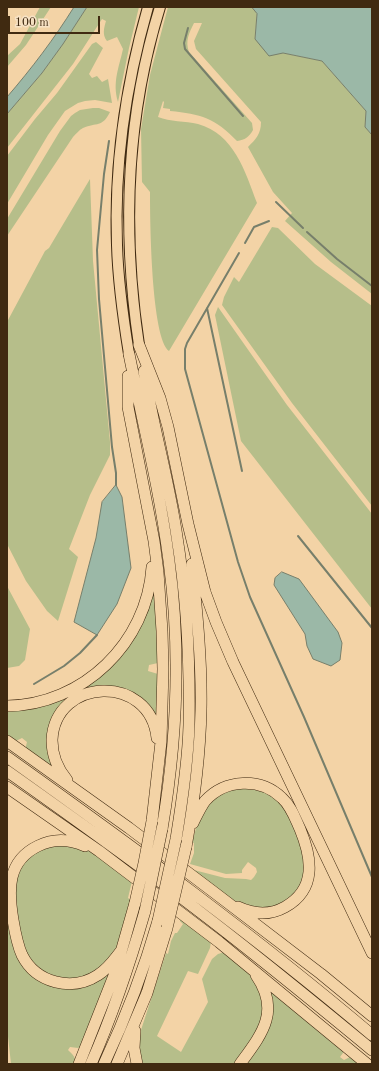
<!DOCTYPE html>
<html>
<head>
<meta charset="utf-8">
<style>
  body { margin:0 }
  #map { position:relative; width:379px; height:1071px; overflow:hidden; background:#f3d3a6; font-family:"Old Standard TT",serif }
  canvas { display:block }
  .frame { position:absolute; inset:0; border:8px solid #402a11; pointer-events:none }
  .scale { position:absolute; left:8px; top:16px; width:92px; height:18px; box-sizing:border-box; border:2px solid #402a11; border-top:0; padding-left:5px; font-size:12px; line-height:14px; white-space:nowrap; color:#402a11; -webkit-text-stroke:3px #f7e2c5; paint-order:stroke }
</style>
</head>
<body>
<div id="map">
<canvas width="379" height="1071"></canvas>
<div class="frame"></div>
<div class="scale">100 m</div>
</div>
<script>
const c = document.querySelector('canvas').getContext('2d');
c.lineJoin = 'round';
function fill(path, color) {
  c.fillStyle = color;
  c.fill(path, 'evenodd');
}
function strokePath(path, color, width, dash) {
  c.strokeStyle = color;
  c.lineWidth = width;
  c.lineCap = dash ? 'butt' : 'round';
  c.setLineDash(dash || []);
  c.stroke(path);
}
fill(new Path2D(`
  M40,7h11l-25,38 -19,22v-11l13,-12z
  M87,7h52l-10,41 -11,54c-6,-19 1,-35 5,-53l-6,-12 -10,4c-5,-6 -3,-13 -1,-20l-4,-2 -29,45 -66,84v-34l35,-41 21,-29z
  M168,7h84l5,6 -2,26 28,14 39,8 44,50 -1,16 7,8v159l-41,-32 -46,-41 7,-8 -19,-21 -25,-45c8,-8 13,-13 13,-25l-65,-73 -2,-8 8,-18h-8c-5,10 -9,18 -5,29l55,62 8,9 1,7c-4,7 -8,10 -16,11 -22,-23 -36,-27 -67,-30v-2l-7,-1 1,-6 -1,-1 -5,16c12,5 27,4 40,7 36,10 47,47 59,79l-88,148c-18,-13 -19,-133 -19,-159l-8,-10 -1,-53 9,-54z
  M96,42l7,6 -14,26 3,4 5,-2 5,6 6,-3 4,24 -17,-3 -10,1 -7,2 -13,8 -17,24 -41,69v-48l28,-37 22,-26 35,-49z
  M93,108h6l11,4c-8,16 -13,10 -27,16 -4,2 -7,6 -10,9l-66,99v-17l53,-88 11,-15 4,-3 5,-3z
  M90,179l3,82 17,181v13l-20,40 -21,54 9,8 -20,64 -11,-10 -21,-30 -19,-37v-222l38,-71 4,-3z
  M272,227l6,1 37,36 57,42v200l-80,-103 -70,-98 2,-8 10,-20 5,5z
  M218,307l69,98 85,109v95l-131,-168 -26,-126z
  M155,582l3,81 -9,2 -1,6 10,3 -1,44 -49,-30 -50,24 -2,59 -31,-21 2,-8 -5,-4 -10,5 -5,-4v-30l94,-34z
  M7,586l23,43 -5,31 -6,6 -12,2z
  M236,788l29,3 20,16 17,37 4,19 -5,22 -15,17 -21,8 -29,-7 -46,-34 35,9 21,1 5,1 3,-3 3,-5 -1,-4 -8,-6 -6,8v3l-16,1 -36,-10 4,-11v-10l-2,-1 8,-27 16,-18z
  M59,844l26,5 14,8 33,24 -4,17 3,2 -15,51 -19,22 -29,7 -27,-9 -15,-17 -4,-12 -7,-38 1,-22 6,-17 14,-14z
  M7,895l7,47 39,44c22,6 41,-1 59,-15l-29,76 -5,1 -8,-1 -2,3c4,4 9,8 7,14h-64l-4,-37z
  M180,917l31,24 -1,7 -12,26 -10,-3 -31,65 24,16 27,-50 -6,-23 10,-20 6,-5 7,-2 23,18 16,26v25l-27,43h-96l-2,-21 2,-13 25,-77 2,1 3,-13 4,-8h2l6,-9 -3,-3z
  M267,985l76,61v7l-3,4 4,3 8,-4 15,8h-123l18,-24z`), '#b6be8a');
const water = new Path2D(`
  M74,7h13l-24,37 -21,29 -35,41v-17c25,-29 47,-58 67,-90z
  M252,7h120v128l-7,-8 1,-16 -44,-50 -39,-8 -14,3 -14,-17 2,-25z
  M116,485l6,12 9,71 -14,36 -20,31 -23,-13 22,-84 6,-36z
  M282,572l17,7 39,53 4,11 -2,17 -9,6 -18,-7 -6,-13 -2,-12 -31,-49 1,-7z`);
fill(water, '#9bb8a7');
strokePath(water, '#777f6b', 1);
strokePath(new Path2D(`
  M188,28l-4,15 1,6 58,67
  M109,141l-5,33 -7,76 2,49 13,148 4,26v12
  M276,202l27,26
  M307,232l30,27 35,27
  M245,243l9,-16 15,-6
  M239,253l-52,90 -2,6v20l53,193 12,35 54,120 68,160
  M207,308l35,163
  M298,536l74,92
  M34,684l30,-18 16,-13 17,-18`), '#777f6b', 2);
const trunk = new Path2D(`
  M139,345c-17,-113 -13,-228 21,-338
  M129,354c-6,-37 -11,-73 -12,-109 -3,-80 9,-161 31,-238`);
const motorway = new Path2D(`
  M139,345l21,53 8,29 20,97 17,68 11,30 17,40 139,291
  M129,354c14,69 31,137 40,207 12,89 8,180 -7,268
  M144,371c9,56 25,110 33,166 10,62 13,126 12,188 -1,38 -7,77 -13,114
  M128,376v31l26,134 4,31 4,59 1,38 -2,73 -9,79
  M7,706c76,-1 140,-63 145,-139
  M7,741l122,87 86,65 106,81 51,42
  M7,757c125,89 248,179 365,278
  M7,771c65,46 130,92 193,141 59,45 115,91 172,138
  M67,780c-10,-12 -15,-25 -15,-40 3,-63 98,-67 105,-2
  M7,787l92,64 120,91 148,122
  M193,823c4,-8 7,-15 12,-22 20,-22 55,-24 77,-3 9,8 13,20 18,31 12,29 17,60 -15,78 -16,9 -32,7 -47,0
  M85,846c-16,-7 -31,-8 -47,0 -31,15 -30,44 -25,74 2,12 4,24 9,35 14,28 50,37 76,20 10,-6 16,-15 23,-24
  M186,847c8,-45 14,-91 15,-137 1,-48 -4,-97 -9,-146
  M135,1031l-1,17 3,16
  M79,1064l36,-91 20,-70
  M91,1064c22,-50 39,-101 54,-153
  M104,1064c22,-47 40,-94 54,-143
  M117,1064l30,-71 20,-65
  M240,1064c22,-30 41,-53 16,-89`);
strokePath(trunk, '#402a11', 12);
strokePath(motorway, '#402a11', 12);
strokePath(trunk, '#f3d3a6', 10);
strokePath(motorway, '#f3d3a6', 11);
const motorwayBridge = new Path2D(`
  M135,903l9,-40 8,-42
  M145,911l17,-82
  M158,921l18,-82
  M167,928l19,-81`);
strokePath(motorwayBridge, '#402a11', 12, []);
strokePath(motorwayBridge, '#f3d3a6', 11);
</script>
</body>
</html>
